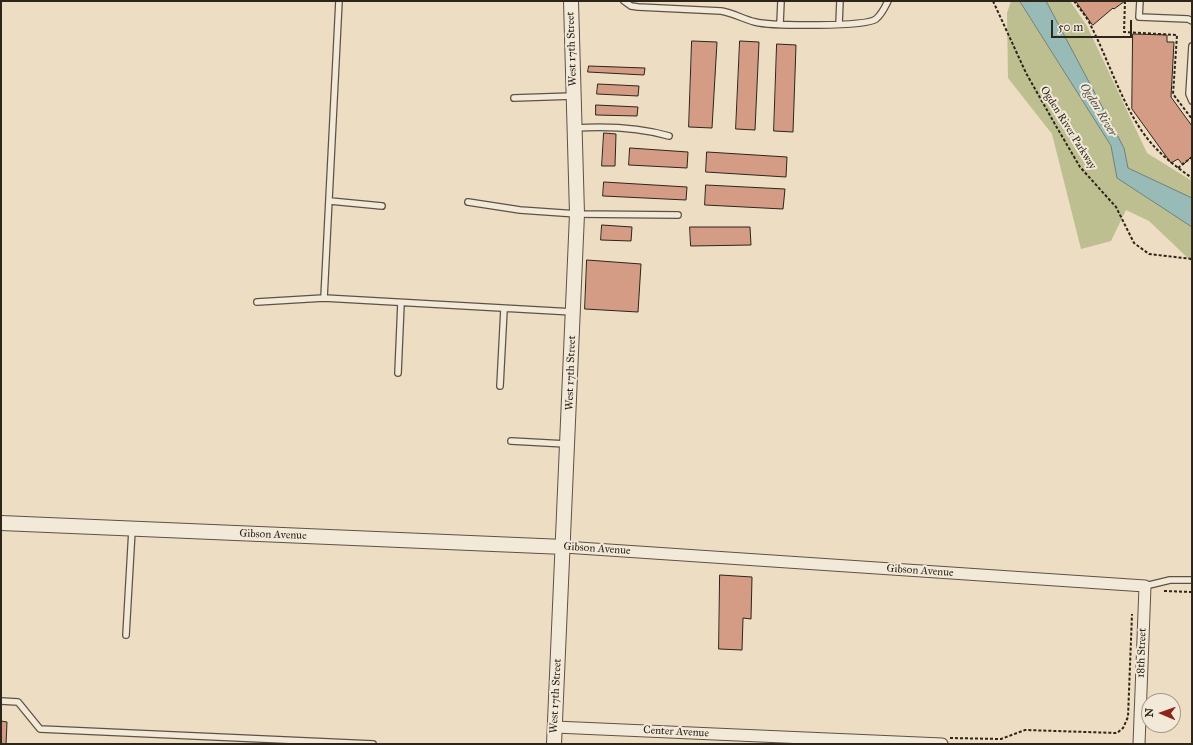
<!DOCTYPE html>
<html>
<head>
<meta charset="utf-8">
<style>
  body { margin:0 }
  #map { position:relative; width:1193px; height:745px; overflow:hidden; background:#ecddc3; font-family:"IM FELL Great Primer",serif }
  canvas { display:block }
  .frame { position:absolute; inset:0; border:2px solid #2d241a; pointer-events:none }
  .north { position:absolute; left:1141px; top:693px; width:40px; height:40px; box-sizing:border-box; background:#f3e9d8; border:1px solid #a49a8c; border-radius:50%; rotate:272deg; font-size:11px; font-weight:700; line-height:16px; text-align:center; color:#2d241a }
  .north::after { content:''; display:block; margin:auto; width:14px; height:18px; background:#8f2418; clip-path:polygon(50% 0,100% 100%,50% 72%,0 100%) }
  .scale { position:absolute; left:1051px; top:20px; width:81px; height:18px; box-sizing:border-box; border:2px solid #2d241a; border-top:0; padding-left:5px; font-size:12px; line-height:14px; white-space:nowrap; color:#2d241a; -webkit-text-stroke:3px #f3e9d8; paint-order:stroke }
</style>
</head>
<body>
<div id="map">
<canvas width="1193" height="745"></canvas>
<div class="frame"></div>
<div class="north">N</div>
<div class="scale">50 m</div>
</div>
<script>
const c = document.querySelector('canvas').getContext('2d');
c.lineJoin = 'round';
function fill(path, color) {
  c.fillStyle = color;
  c.fill(path, 'evenodd');
}
function strokePath(path, color, width, dash) {
  c.strokeStyle = color;
  c.lineWidth = width;
  c.lineCap = dash ? 'butt' : 'round';
  c.setLineDash(dash || []);
  c.stroke(path);
}
function drawText(font, color, halo, rows, align = 'center') {
  c.font = font + ' "IM FELL Great Primer",serif';
  c.lineWidth = 4;
  c.setLineDash([]);
  c.textBaseline = 'middle';
  c.strokeStyle = halo;
  c.fillStyle = color;
  for (const [text, x, y, turn = 0] of rows) {
    c.save();
    c.translate(x, y);
    c.rotate((+turn || 0) * Math.PI / 180);
    c.textAlign = isNaN(turn) ? turn : align;
    if (halo) c.strokeText(text, 0, 0);
    c.fillText(text, 0, 0);
    c.restore();
  }
}
fill(new Path2D(`
  M1011,1h9l91,145 6,32 75,49v35l-43,-41 -23,-11 -15,31 -30,8 -29,-115 -44,-56 -1,-65z
  M1046,1h24l17,25 60,127 45,28v17l-64,-30 -4,-20z`), '#bdbf90');
const water = new Path2D(`
  M1020,1h26l78,147 4,20 64,30v29l-75,-49 -6,-32z`);
fill(water, '#99bbb8');
strokePath(water, '#6e7f79', 1);
const building = new Path2D(`
  M1076,1h49l-11,8 -1,-1 -20,17z
  M1133,34l34,1v7h7l-3,55 21,29v30l-9,9 -5,-6 -7,4 -39,-54z
  M692,41l25,1 -5,86 -23,-1z
  M740,41l19,1 -4,88 -19,-1z
  M777,44l19,1 -3,87 -19,-1z
  M589,66l56,2 -1,7 -56,-3z
  M598,84l41,2 -1,10 -41,-2z
  M596,105l42,2 -1,9 -41,-1z
  M604,133l12,1 -1,32h-13z
  M630,148l58,4 -1,16 -58,-3z
  M707,152l80,5 -1,20 -80,-5z
  M604,182l83,5 -1,13 -83,-4z
  M706,185l79,4 -2,20 -78,-4z
  M602,225l30,2 -1,14 -30,-1z
  M690,227h60l1,18 -60,1z
  M587,260l54,4 -3,48 -53,-3z
  M720,575l32,2 -1,42 -8,-1 -1,32 -23,-1z
  M1,721l6,1 -1,22h-5z`);
fill(building, '#d49b85');
strokePath(building, '#2d241a', 1);
const service = new Path2D(`
  M624,1l7,5 7,1 83,4c12,2 22,8 34,11 16,4 111,5 121,-3 6,-5 9,-12 12,-18
  M1140,1l-1,16 49,2 4,2
  M780,24l1,-23
  M839,24l1,-23
  M1192,46l-3,48 3,7
  M514,98l59,-2
  M575,128c32,-2 63,-1 94,8
  M330,201l52,5
  M468,202l52,8 57,4 101,1
  M324,298l15,-297
  M257,302l67,-4 249,14
  M398,373l3,-70
  M500,386l4,-77
  M511,441l55,3
  M1145,586l25,-6h22
  M126,635l6,-105
  M1,701l17,1 22,27 333,15`);
const minor = new Path2D(`
  M564,547l581,39 -6,158
  M555,727l387,17`);
const tertiary = new Path2D(`
  M1,523l563,24
  M554,744l23,-530 -6,-213`);
strokePath(service, '#5d5244', 8);
strokePath(minor, '#5d5244', 13);
strokePath(tertiary, '#5d5244', 16);
strokePath(new Path2D(`
  M993,1l33,72 30,53 24,41 36,40 18,36 15,11 43,5
  M1074,1c6,8 13,16 17,25 19,37 34,88 61,118 11,13 26,24 40,34
  M1125,1l-1,31 53,3 -4,59 19,25
  M1178,168l14,-11
  M1164,591l28,1
  M950,738l51,1 24,-9 92,3 6,-5 5,-11 4,-103`), '#2d241a', 2, [3, 2]);
strokePath(service, '#f3e9d8', 5.5);
strokePath(minor, '#f3e9d8', 11);
strokePath(tertiary, '#f3e9d8', 14);
drawText('11px', '#2d241a', '#f3e9d8', [
  ["West 17th Street",572,49,-92],
  ["Ogden River Parkway",1068,128,58],
  ["West 17th Street",571,373,-88],
  ["Gibson Avenue",273,535,2],
  ["Gibson Avenue",597,549,4],
  ["Gibson Avenue",920,571,4],
  ["18th Street",1142,653,-88],
  ["West 17th Street",556,696,-87],
  ["Center Avenue",676,732,3]
]);
drawText('italic 12px', '#4d5149', '#f3e9d8', [
  ["Ogden River",1098,110,59]
]);
</script>
</body>
</html>
